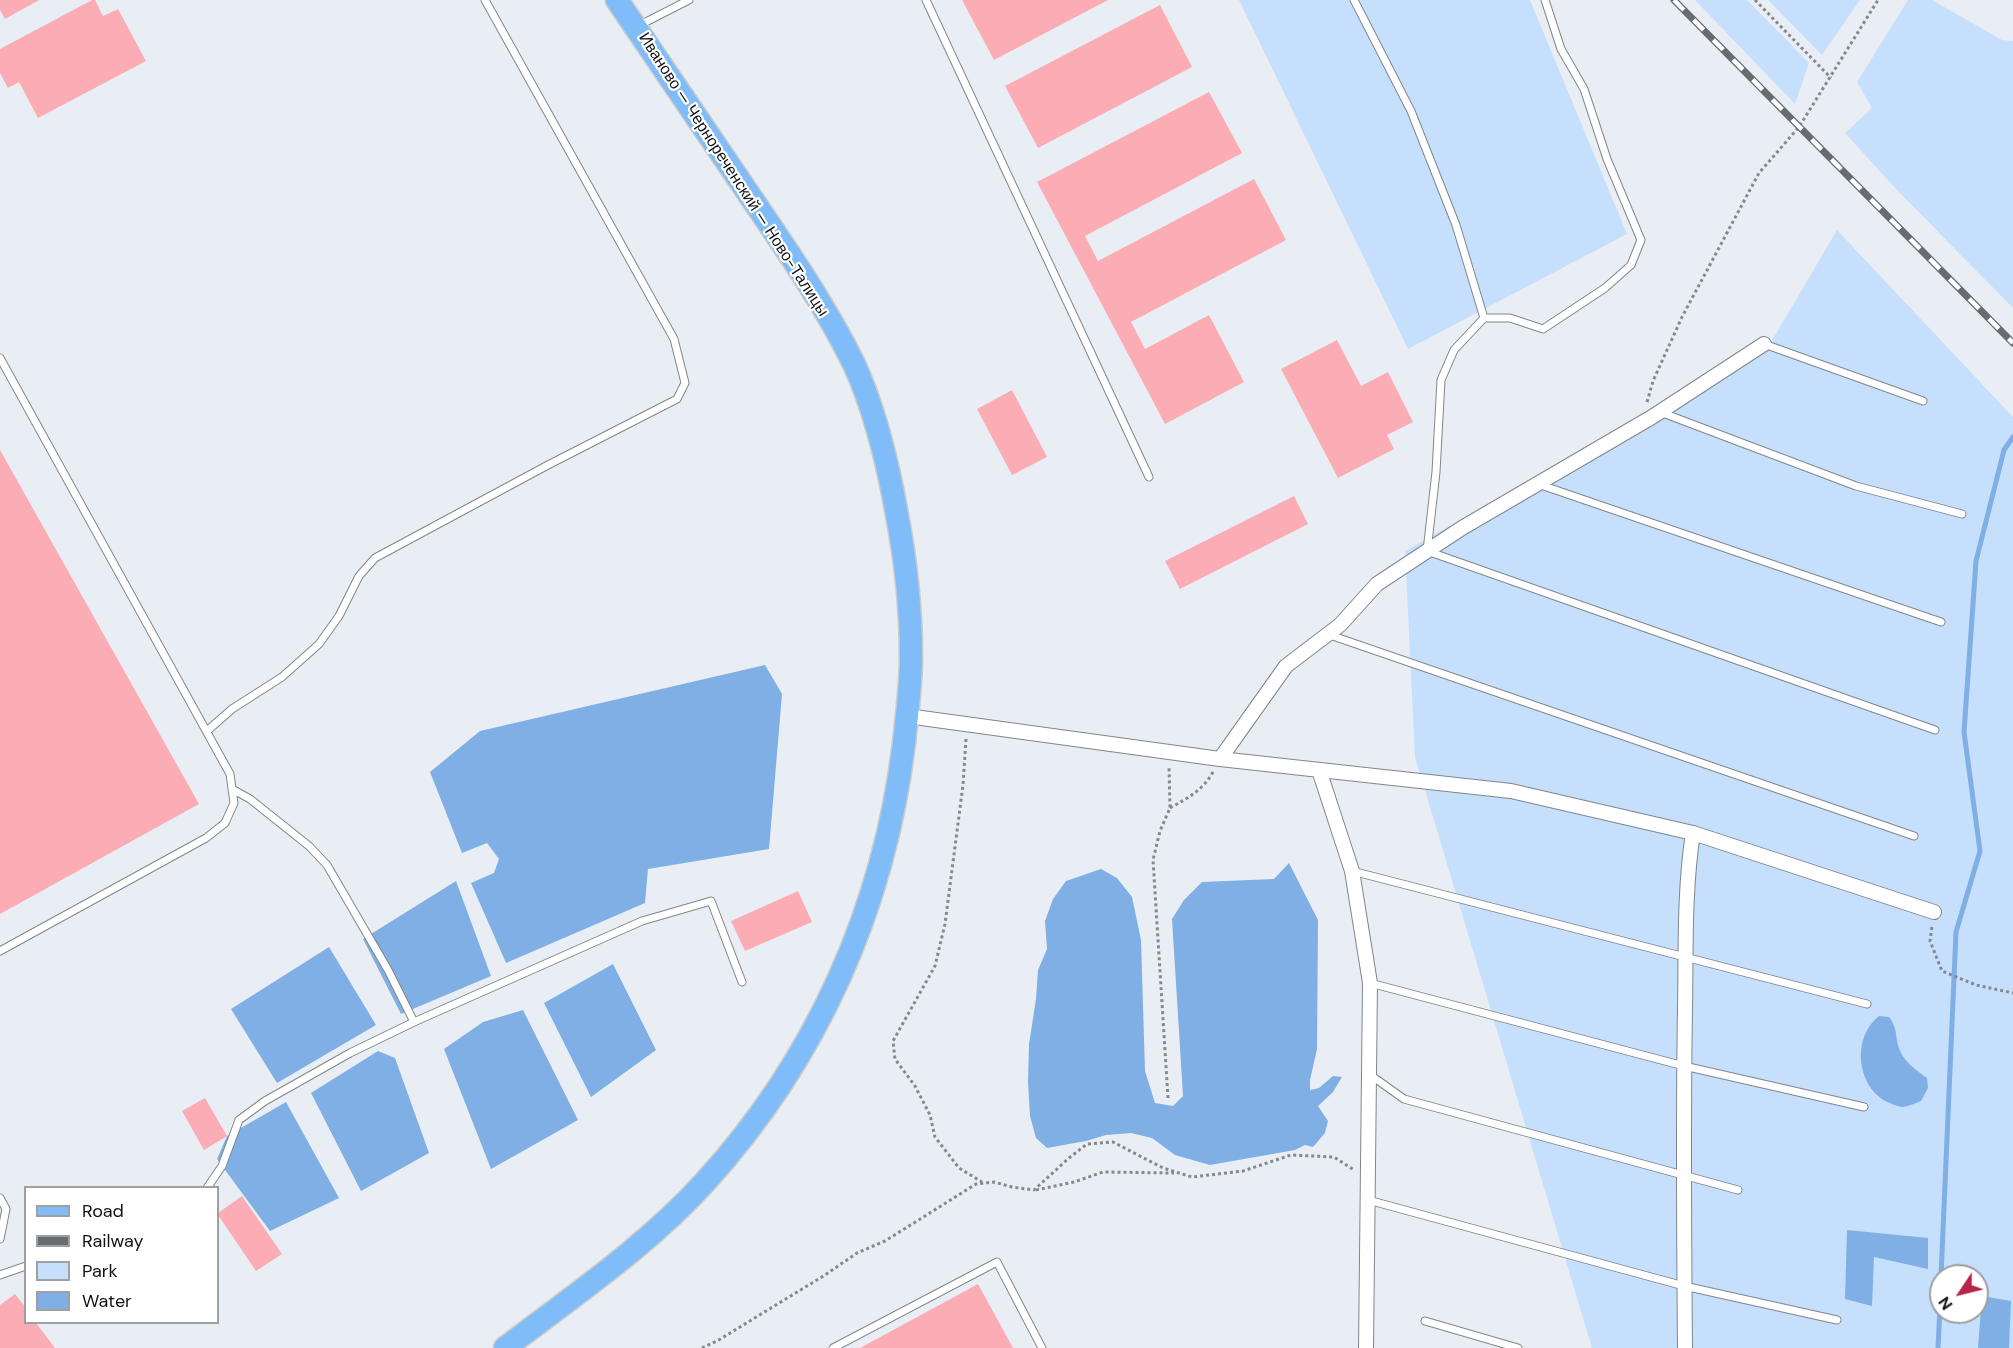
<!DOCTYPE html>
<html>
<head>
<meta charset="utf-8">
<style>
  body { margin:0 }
  #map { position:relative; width:2013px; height:1348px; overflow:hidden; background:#e9eef5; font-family:"DM Sans",sans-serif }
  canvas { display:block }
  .legend { position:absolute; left:24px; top:1186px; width:195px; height:138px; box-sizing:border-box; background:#fff; border:2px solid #9fa0a1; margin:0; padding:8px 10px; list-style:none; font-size:18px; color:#101214 }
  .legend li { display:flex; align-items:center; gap:12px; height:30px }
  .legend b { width:30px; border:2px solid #9fa0a1 }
  .north { position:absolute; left:1929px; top:1264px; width:60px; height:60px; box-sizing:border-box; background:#fff; border:2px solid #9fa0a1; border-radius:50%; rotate:235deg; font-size:16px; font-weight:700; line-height:24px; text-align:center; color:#101214 }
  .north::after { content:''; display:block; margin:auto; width:21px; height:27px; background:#b6244a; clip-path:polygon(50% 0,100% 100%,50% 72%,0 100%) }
</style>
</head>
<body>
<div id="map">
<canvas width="2013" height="1348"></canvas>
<ul class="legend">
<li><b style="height:8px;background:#80bdf8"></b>Road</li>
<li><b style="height:8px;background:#686b70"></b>Railway</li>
<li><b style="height:16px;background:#c6dffc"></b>Park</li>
<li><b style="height:16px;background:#7fafe4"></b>Water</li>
</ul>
<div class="north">N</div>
</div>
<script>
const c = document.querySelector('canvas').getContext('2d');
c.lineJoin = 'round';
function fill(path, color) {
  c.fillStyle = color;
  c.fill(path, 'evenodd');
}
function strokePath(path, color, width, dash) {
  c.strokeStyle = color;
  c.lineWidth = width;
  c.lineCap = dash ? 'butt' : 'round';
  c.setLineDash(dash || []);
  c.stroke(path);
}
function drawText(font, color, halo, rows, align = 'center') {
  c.font = font + ' "DM Sans",sans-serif';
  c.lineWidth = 4.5;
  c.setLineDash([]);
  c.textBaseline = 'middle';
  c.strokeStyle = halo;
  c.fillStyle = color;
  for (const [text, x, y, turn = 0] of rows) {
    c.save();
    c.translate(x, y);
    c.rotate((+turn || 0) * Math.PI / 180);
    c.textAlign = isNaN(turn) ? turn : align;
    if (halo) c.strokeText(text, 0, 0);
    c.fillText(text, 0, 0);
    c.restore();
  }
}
fill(new Path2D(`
  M1239,0h291l97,234 -219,115z
  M1695,0h52l62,63 -14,41z
  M1768,0h92l-38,55z
  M1908,0h24l70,40 11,1v267l-117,-119 -51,-56 27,-25 -15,-26z
  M1837,230l176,187v931h-421l-177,-591 -10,-206 362,-202zM1941,1276h36v36h-36z`), '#c6dffc');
fill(new Path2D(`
  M765,665l17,29 -13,155 -121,20 -3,34 -139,60 -35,-80 23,-10 5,-14 -12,-16 -25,10 -32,-81 50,-41z
  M1289,863l29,57 -1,129 -7,31v10l9,-2 14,-12 9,1 -9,15 -15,14 10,15 -3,12 -12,14 -8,-2 -10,5 -85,15 -35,-10 -23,-17 -21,-5 -25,2 -20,6 -39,7 -11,-10 -6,-22 -2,-34 1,-38 7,-45 2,-29 9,-21 -2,-28 8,-22 13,-18 35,-12 16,9 15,19 9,43 4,131 10,32 18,3 10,-10 -11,-177 12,-19 18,-18 72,-3z
  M456,881l35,95 -90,38 -38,-75z
  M329,947l47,78 -99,58 -46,-74z
  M613,964l43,86 -65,47 -47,-94z
  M523,1010l55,110 -87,49 -47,-120 39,-27z
  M1879,1016l10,1c8,11 6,15 9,28 4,16 17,24 29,33l1,10 -7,13c-5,2 -12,5 -18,6 -5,0 -13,-4 -18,-6 -29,-17 -33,-64 -6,-85z
  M378,1051l17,7 34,95 -68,38 -50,-98z
  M286,1102l53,96 -69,33 -53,-72 10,-23z
  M1847,1230l81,8v31l-54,-12 -2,49 -27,-7z
  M1982,1296l29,5 -2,47h-31z`), '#7fafe4');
strokePath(new Path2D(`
  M1941,1276l15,-344 24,-81 -16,-119 12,-171 28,-111 9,-13
  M1938,1348l3,-62`), '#7fafe4', 5);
fill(new Path2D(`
  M0,0h39l-34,19 -5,-9z
  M92,0h3l8,16 15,-7 28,52 -108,57 -19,-36 -11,6 -8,-15v-24z
  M962,0h146l-114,60z
  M1160,5l32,62 -154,81 -33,-62z
  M1209,92l33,61 -157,83 13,25 156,-82 32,61 -155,82 14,27 64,-34 35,67 -79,42 -128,-242z
  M1337,340l24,46 27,-14 25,50 -26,13 7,14 -56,29 -57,-109z
  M1012,390l35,67 -35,18 -35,-66z
  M0,450l199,354 -199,110z
  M1294,496l14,28 -128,65 -15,-28z
  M798,891l14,31 -67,29 -14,-30z
  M205,1098l22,38 -23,14 -22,-39z
  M242,1196l40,58 -26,17 -38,-56v-2z
  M978,1284l35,64h-153z
  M15,1294l11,14v15h10l19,25h-55v-43z`), '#fbacb4');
const service = new Path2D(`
  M926,0l223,477
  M1354,0l57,111 45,114 28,93 -30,32 -13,30 -5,92 -9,79 508,179
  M638,26l51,-26
  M1484,318h26l33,11 62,-41 26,-23 10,-25 -34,-81 -23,-70 -23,-40 -16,-49
  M1764,344l159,57
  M0,358l230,416 4,29 -9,20 -19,15 -206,113
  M1660,412l196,74 106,28
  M1538,484l403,138
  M1327,634l587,202
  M207,731l25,-22 50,-32 37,-33 20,-28 20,-40 16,-18 173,-93 129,-66 8,-16 -11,-44 -189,-339
  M1352,871l515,133
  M1370,983l314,83 180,41
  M414,1022l228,-101 69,-20 31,81
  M1369,1074l35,25 334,91
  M207,1188l15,-22 17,-46 26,-19 85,-48 64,-31 -26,-52 -61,-105 -18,-19 -59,-47 -18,-10
  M0,1198l6,11 -6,30
  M1368,1200l316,86 153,34
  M0,1275l26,-9
  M1425,1321l93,27
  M833,1348l164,-86 45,86`);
const minor = new Path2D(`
  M907,716l313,43 291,32 182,42 241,79
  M1220,759l66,-93 54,-41 37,-41 85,-56 190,-111 112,-73
  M1319,770l33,101 18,112 -4,365
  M1685,1348c-1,-113 -2,-225 0,-338 1,-59 -1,-119 8,-177`);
const primary = new Path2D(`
  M505,1348c68,-52 142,-102 200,-166 112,-123 179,-274 199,-439 3,-28 7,-58 7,-86 0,-48 -5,-95 -14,-142 -9,-51 -21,-103 -43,-151 -30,-61 -70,-118 -108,-174 -43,-64 -86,-127 -129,-190`);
strokePath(service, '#81868c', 9);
strokePath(minor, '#81868c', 16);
strokePath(primary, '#cacbcb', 25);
strokePath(new Path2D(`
  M1755,0l76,78
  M1647,402l6,-21 29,-64 77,-144 40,-46 79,-127
  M966,739l-3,46 -18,139 -10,42 -42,75 2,18 20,27 15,29 5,22 24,31 23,14
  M1170,808c18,-10 33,-18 43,-36
  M1932,927l-2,14 12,30 34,14 37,8
  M1168,1098l-15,-238 7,-29 10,-23 -1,-42
  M1036,1190l38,-8 29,-10 71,1
  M702,1348l15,-7 108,-66 32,-22 28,-12 91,-57 18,-2 18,5 22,3 35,-32 18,-14 26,-2 50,26 29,9 51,-6 48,-16 43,2 20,13`), '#85898d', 3, [3, 3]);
strokePath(service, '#fff', 7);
strokePath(minor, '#fff', 14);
strokePath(primary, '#80bdf8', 22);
const rail = new Path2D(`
  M1674,0l339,343`);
strokePath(rail, '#686b70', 7);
strokePath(rail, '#fff', 4.5, [14]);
drawText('16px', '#101214', '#fff', [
  ["Иваново — Чернореченский — Ново-Талицы",733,175,57]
]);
</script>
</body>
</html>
